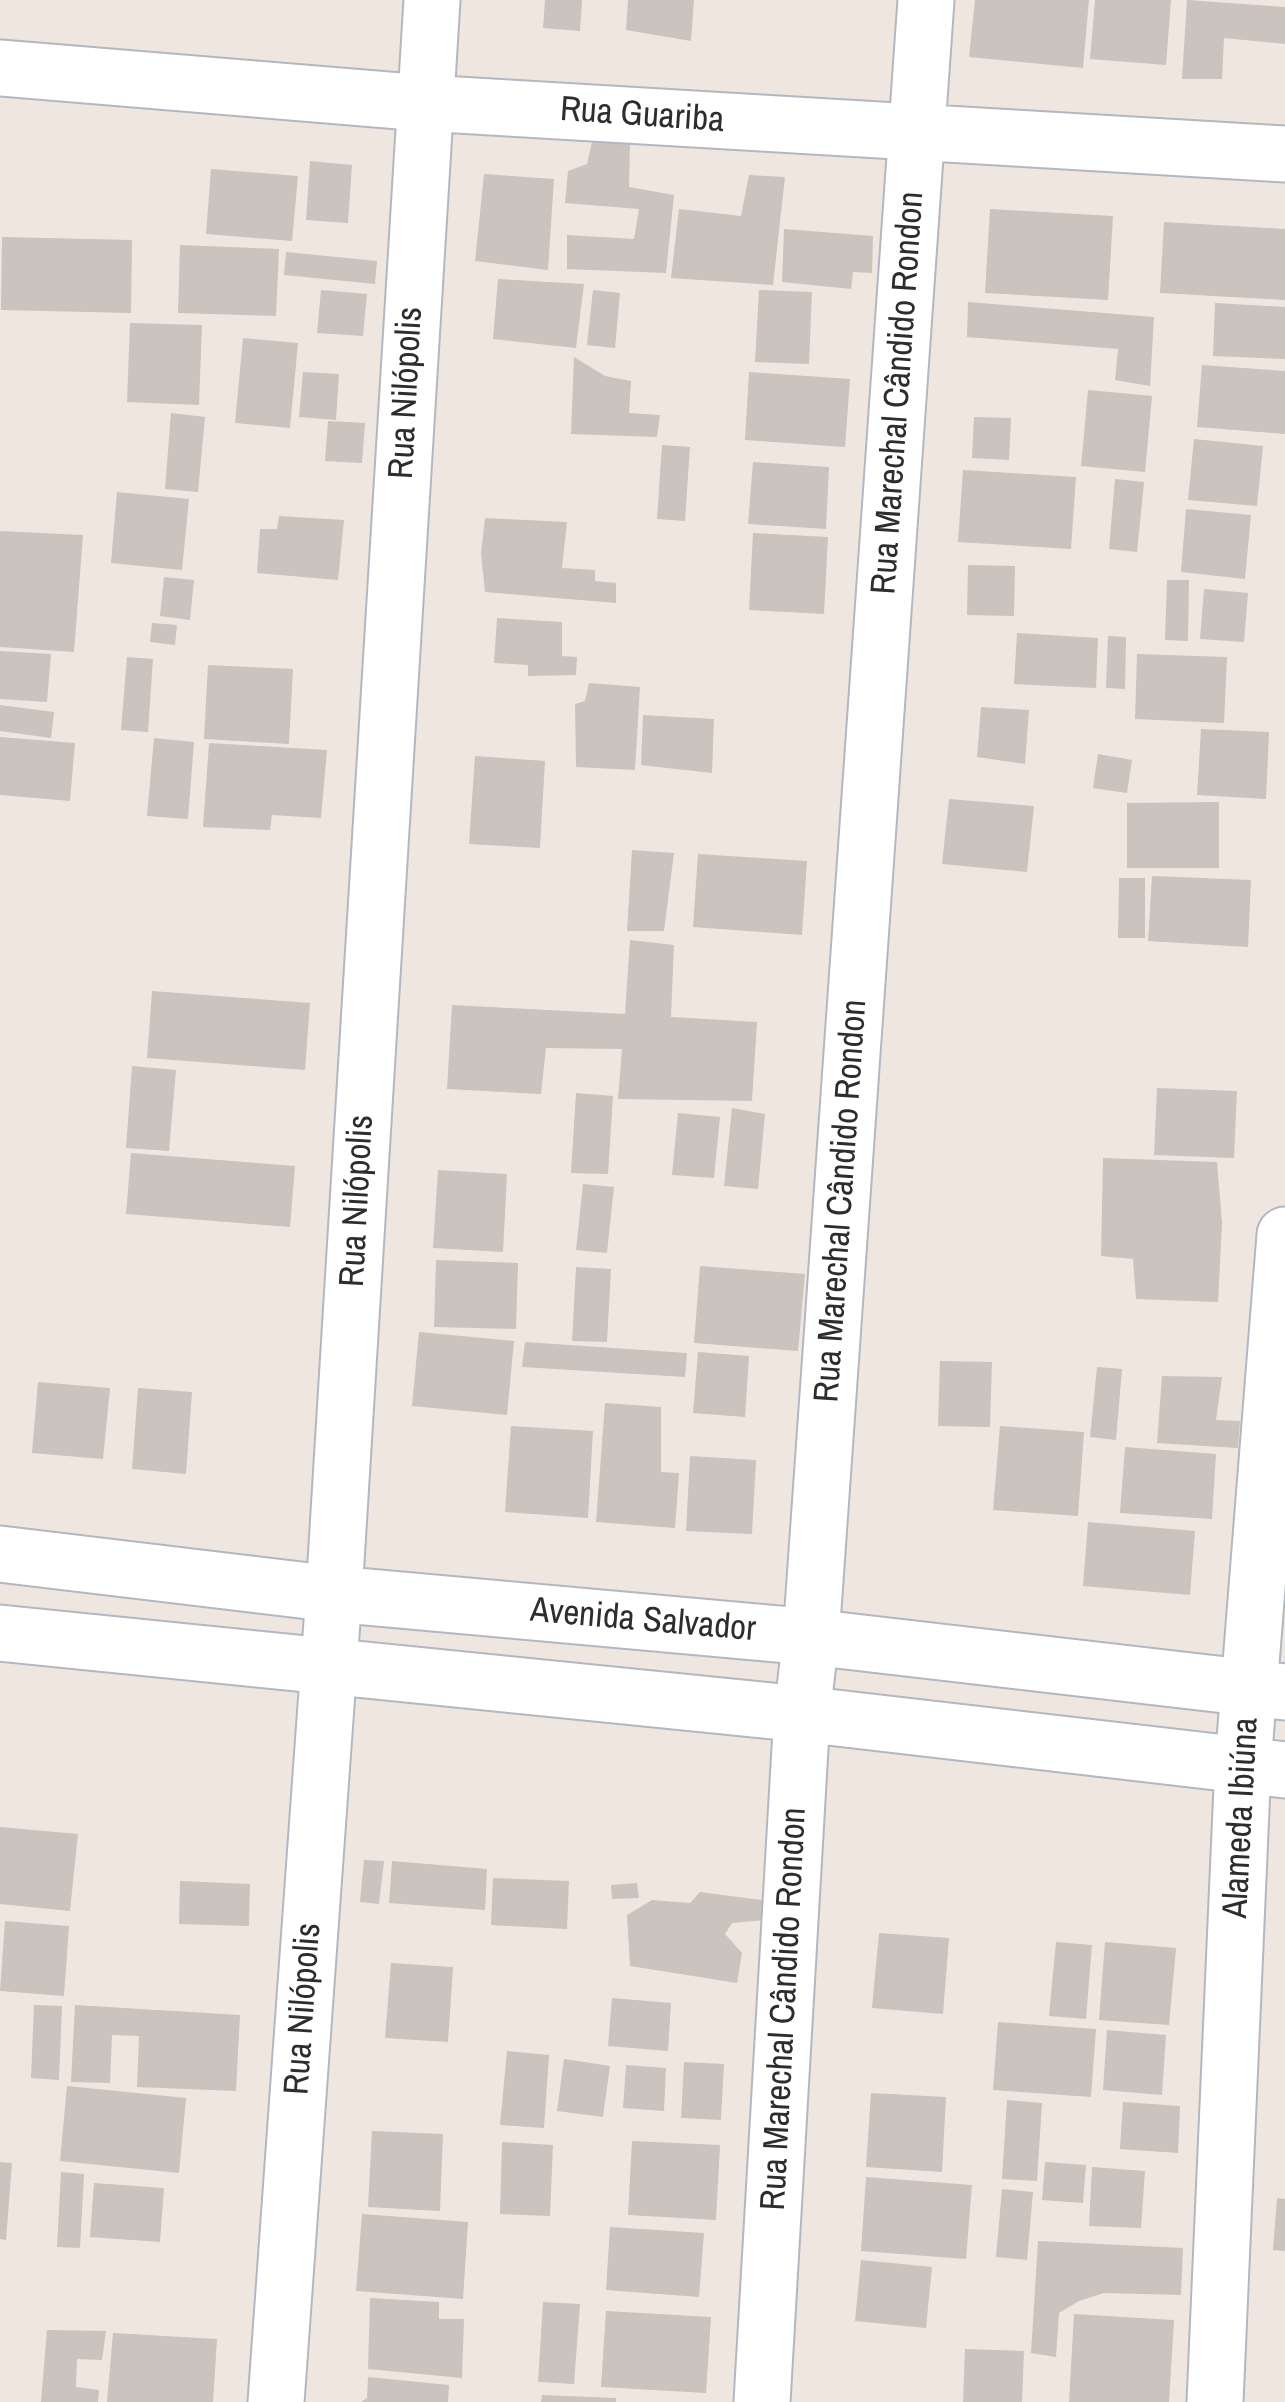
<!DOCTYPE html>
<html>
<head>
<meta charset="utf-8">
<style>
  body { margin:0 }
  canvas { display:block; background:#efe6df }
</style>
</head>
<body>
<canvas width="1285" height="2402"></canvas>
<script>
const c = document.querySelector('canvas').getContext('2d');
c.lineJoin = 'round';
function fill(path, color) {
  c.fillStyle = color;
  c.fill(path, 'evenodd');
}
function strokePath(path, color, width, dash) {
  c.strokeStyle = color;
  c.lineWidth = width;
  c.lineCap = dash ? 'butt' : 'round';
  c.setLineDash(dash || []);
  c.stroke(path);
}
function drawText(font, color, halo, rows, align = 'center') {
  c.font = font + ' "Archivo Narrow",sans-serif';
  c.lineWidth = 8;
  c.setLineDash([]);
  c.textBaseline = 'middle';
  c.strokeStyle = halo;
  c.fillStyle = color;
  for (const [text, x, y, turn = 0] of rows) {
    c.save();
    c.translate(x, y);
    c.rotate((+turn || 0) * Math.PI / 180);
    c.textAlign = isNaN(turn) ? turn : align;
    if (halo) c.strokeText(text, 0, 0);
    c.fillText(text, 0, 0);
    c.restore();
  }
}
fill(new Path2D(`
  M545,0h37l-2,31 -37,-3z
  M628,0h66l-3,41 -65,-11z
  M975,0h114l-6,68 -114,-11z
  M1095,0h76l-5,65 -76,-6z
  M1187,0l98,7v37l-61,-6 -2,41h-40z
  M593,137l37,5 -1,45 45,8 -8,78 -99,-4v-34l67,4 5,-30 -74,-6 3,-32 19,-7z
  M310,161l42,4 -4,58 -42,-3z
  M211,169l87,7 -6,65 -86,-7z
  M484,174l70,5 -6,91 -73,-9z
  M749,175l36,2 -12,108 -102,-7 8,-69 62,7z
  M990,209l123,7 -5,84 -123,-7z
  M1164,222l121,7v71l-125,-7z
  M784,229l89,7 -1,37 -19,-1 -2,17 -69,-7z
  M2,237l130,3 -1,73 -130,-3z
  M180,245l99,4 -3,67 -98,-3z
  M286,252l91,9 -2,23 -91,-9z
  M498,279l86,5 -8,64 -83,-9z
  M321,290l46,4 -4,42 -46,-3z
  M593,290l27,3 -5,55 -28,-3z
  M759,290l53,2 -3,72 -54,-2z
  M968,302l186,15 -4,69 -35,-6 3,-31 -151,-12z
  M1215,303l70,4v52l-72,-3z
  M130,323l72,2 -3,80 -72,-3z
  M243,338l55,5 -8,85 -55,-5z
  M574,357l31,19 26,5 -2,32 31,2 -3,22 -86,-3z
  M1202,365l83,6v63l-88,-7z
  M303,372l36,2 -3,46 -37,-3z
  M749,372l101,7 -5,68 -100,-7z
  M1088,390l64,6 -7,76 -64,-6z
  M171,413l34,4 -7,75 -33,-3z
  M974,417l37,1 -2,42 -37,-2z
  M328,421l37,2 -3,40 -37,-2z
  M1194,439l69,7 -6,60 -69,-6z
  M662,445l28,2 -5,74 -28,-2z
  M753,462l76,5 -3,62 -78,-5z
  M963,470l113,7 -5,72 -113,-7z
  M1115,479l29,3 -7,70 -28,-3z
  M117,492l72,7 -7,71 -71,-7z
  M1186,509l65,6 -6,64 -64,-7z
  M279,516l65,4 -6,60 -81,-7 3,-44h17z
  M485,518l82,4 -5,46 33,2v11l21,2v20l-131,-11 -4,-38z
  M0,531l83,4 -9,117 -74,-5z
  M753,533l75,4 -4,77 -75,-4z
  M968,565l47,1 -1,50 -47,-1z
  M164,577l30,3 -4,40 -30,-4z
  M1167,580h22l-1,61 -23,-1z
  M1204,589l44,4 -4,49 -44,-3z
  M497,618l65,4v34l15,1 -1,18 -48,1v-11l-34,-2z
  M152,623l25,2 -2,20 -25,-3z
  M1017,633l81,5 -2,50 -82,-4z
  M1108,636l18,1 -1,52 -19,-1z
  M0,651l51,3 -4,48 -47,-3z
  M1137,654l90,3 -3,66 -89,-4z
  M127,657l26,2 -5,73 -27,-2z
  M208,665l85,4 -4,75 -85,-5z
  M589,683l51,4 -5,83 -59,-3 -1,-63 10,-3z
  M0,705l54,7 -3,26 -51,-7z
  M981,707l48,3 -4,54 -48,-7z
  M643,715l71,4 -2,54 -71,-8z
  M1201,729l68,3 -3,67 -69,-4z
  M0,737l75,6 -5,58 -70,-6z
  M154,738l40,4 -6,77 -41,-3z
  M209,743l118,7 -6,68 -49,-3 -2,15 -67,-3z
  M1098,754l34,6 -5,33 -34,-5z
  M475,756l70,5 -5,87 -71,-4z
  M949,799l85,7 -7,66 -85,-8z
  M1219,802v66h-92v-65z
  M632,850l42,3 -10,78h-37z
  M698,854l109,7 -5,74 -109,-8z
  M1152,876l99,4 -3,67 -100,-6z
  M1119,878h26v60h-27z
  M630,940l44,5 -3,72 86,5 -5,79 -134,-2 4,-50 -76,-1 -5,46 -94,-5 5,-84 173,9z
  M152,991l158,12 -5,67 -158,-12z
  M132,1066l44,4 -7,81 -43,-3z
  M1157,1088l80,3 -3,67 -80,-3z
  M576,1093l37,3 -5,78 -37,-1z
  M732,1108l33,6 -7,75 -34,-3z
  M678,1113l42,4 -6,61 -42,-3z
  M131,1153l164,13 -5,61 -164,-13z
  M1103,1158l114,4 5,61 -4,79 -82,-3 -3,-40 -32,-3z
  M438,1170l69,4 -4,78 -70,-4z
  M583,1184l31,3 -7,66 -31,-3z
  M436,1260l82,3 -2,66 -82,-2z
  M700,1266l105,8 -7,77 -104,-8z
  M576,1267l35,2 -4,73 -35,-1z
  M419,1332l95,9 -7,74 -95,-9z
  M525,1342l162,11 -2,24 -163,-10z
  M698,1352l51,4 -4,61 -52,-4z
  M940,1361l52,1 -2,65 -52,-1z
  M1097,1367l25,2 -6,71 -26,-3z
  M1162,1376l60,1 -6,43 24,1 -2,27 -81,-5z
  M38,1382l72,6 -7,71 -71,-6z
  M138,1388l54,4 -6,82 -54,-5z
  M605,1403l56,4v65l18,1 -4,55 -79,-6z
  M511,1426l82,5 -5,87 -83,-6z
  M1000,1426l84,6 -6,84 -85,-6z
  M1125,1447l91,7 -4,65 -92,-6z
  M690,1456l66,4 -4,74 -66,-3z
  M1088,1522l107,9 -5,64 -107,-9z
  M0,1827l78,7 -8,77 -70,-7z
  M364,1860l20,1 -5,43 -19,-2z
  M392,1861l95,8 -2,41 -96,-7z
  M493,1878l76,3 -2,48 -76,-4z
  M180,1881l70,3 -1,42 -70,-2z
  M637,1883l2,15 -27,1 -1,-14z
  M700,1892l69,9 -3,19 -34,3 -7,11 17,19 -5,30 -107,-17 -3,-51 25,-15 38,3z
  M5,1921l64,5 -5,70 -64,-5z
  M879,1933l70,5 -6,76 -71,-6z
  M1056,1942l36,3 -6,74 -37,-3z
  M1105,1942l71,6 -7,77 -70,-5z
  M391,1963l62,4 -5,75 -63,-4z
  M612,1998l59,5 -3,48 -60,-5z
  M34,2005l28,1 -3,74 -28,-2z
  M75,2005l165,10 -4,76 -99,-4 2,-51 -27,-1 -2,48 -39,-1z
  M998,2022l98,7 -5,68 -98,-7z
  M1107,2030l59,5 -4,60 -59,-5z
  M507,2051l42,4 -5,73 -44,-3z
  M564,2059l46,7 -7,51 -46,-6z
  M684,2062l40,2 -3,56 -40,-2z
  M626,2065l40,3 -2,43 -41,-3z
  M67,2086l119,12 -7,75 -119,-12z
  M871,2093l75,4 -4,75 -76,-5z
  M1007,2100l35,3 -5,78 -35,-2z
  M1123,2102l57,4 -2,47 -58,-4z
  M372,2131l71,3 -3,77 -72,-4z
  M632,2141l88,4 -4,75 -88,-5z
  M502,2142l51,3 -3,71 -50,-2z
  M0,2162l12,1 -6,77 -6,-1z
  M1045,2162l41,3 -3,38 -41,-3z
  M1092,2167l53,4 -4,57 -52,-2z
  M61,2172l23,2 -4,74 -23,-1z
  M866,2177l106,8 -6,74 -105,-8z
  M94,2183l70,5 -4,54 -70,-5z
  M1002,2189l31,3 -6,68 -31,-3z
  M1277,2198l8,1v52l-12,-1z
  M362,2214l106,8 -5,77 -107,-8z
  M610,2227l94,6 -5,64 -93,-7z
  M1038,2241l145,7 -2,47 -77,-2 -25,8 -20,12 -3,44 -25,-4z
  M861,2260l71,7 -6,61 -71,-7z
  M370,2298l69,4v17h25l-2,59 -94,-9z
  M543,2302l37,2 -6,80 -36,-2z
  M606,2311l105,6 -5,76 -105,-6z
  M1074,2314l100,6 -5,82h-100z
  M47,2330l59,1 -4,29 -25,-1 -1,28 23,3 -1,12h-57z
  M113,2333l104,6 -4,63h-106z
  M965,2349l59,2 -2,51h-59z
  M368,2377l81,8 -1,17h-87l6,-4z
  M542,2395l74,3v4h-75z`), '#cac3be');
const minor = new Path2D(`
  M0,68l424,35 861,51
  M0,1554l334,40 477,43 474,55
  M0,1633l802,81 483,56
  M276,2402l58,-808 98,-1594
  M762,2402l40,-688 9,-77 115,-1637
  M1215,2402l28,-638 42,-529`);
strokePath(minor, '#b3b7c1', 59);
strokePath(minor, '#fff', 55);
drawText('35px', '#2d2d2d', '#fff', [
  ["Rua Guariba",642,116,4],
  ["Rua Nilópolis",407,393,-87],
  ["Rua Marechal Cândido Rondon",899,393,-86],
  ["Rua Nilópolis",358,1201,-87],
  ["Rua Marechal Cândido Rondon",842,1201,-86],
  ["Avenida Salvador",643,1621,5],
  ["Alameda Ibiúna",1242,1818,-87],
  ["Rua Nilópolis",304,2009,-86],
  ["Rua Marechal Cândido Rondon",785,2009,-87]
]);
</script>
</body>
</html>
